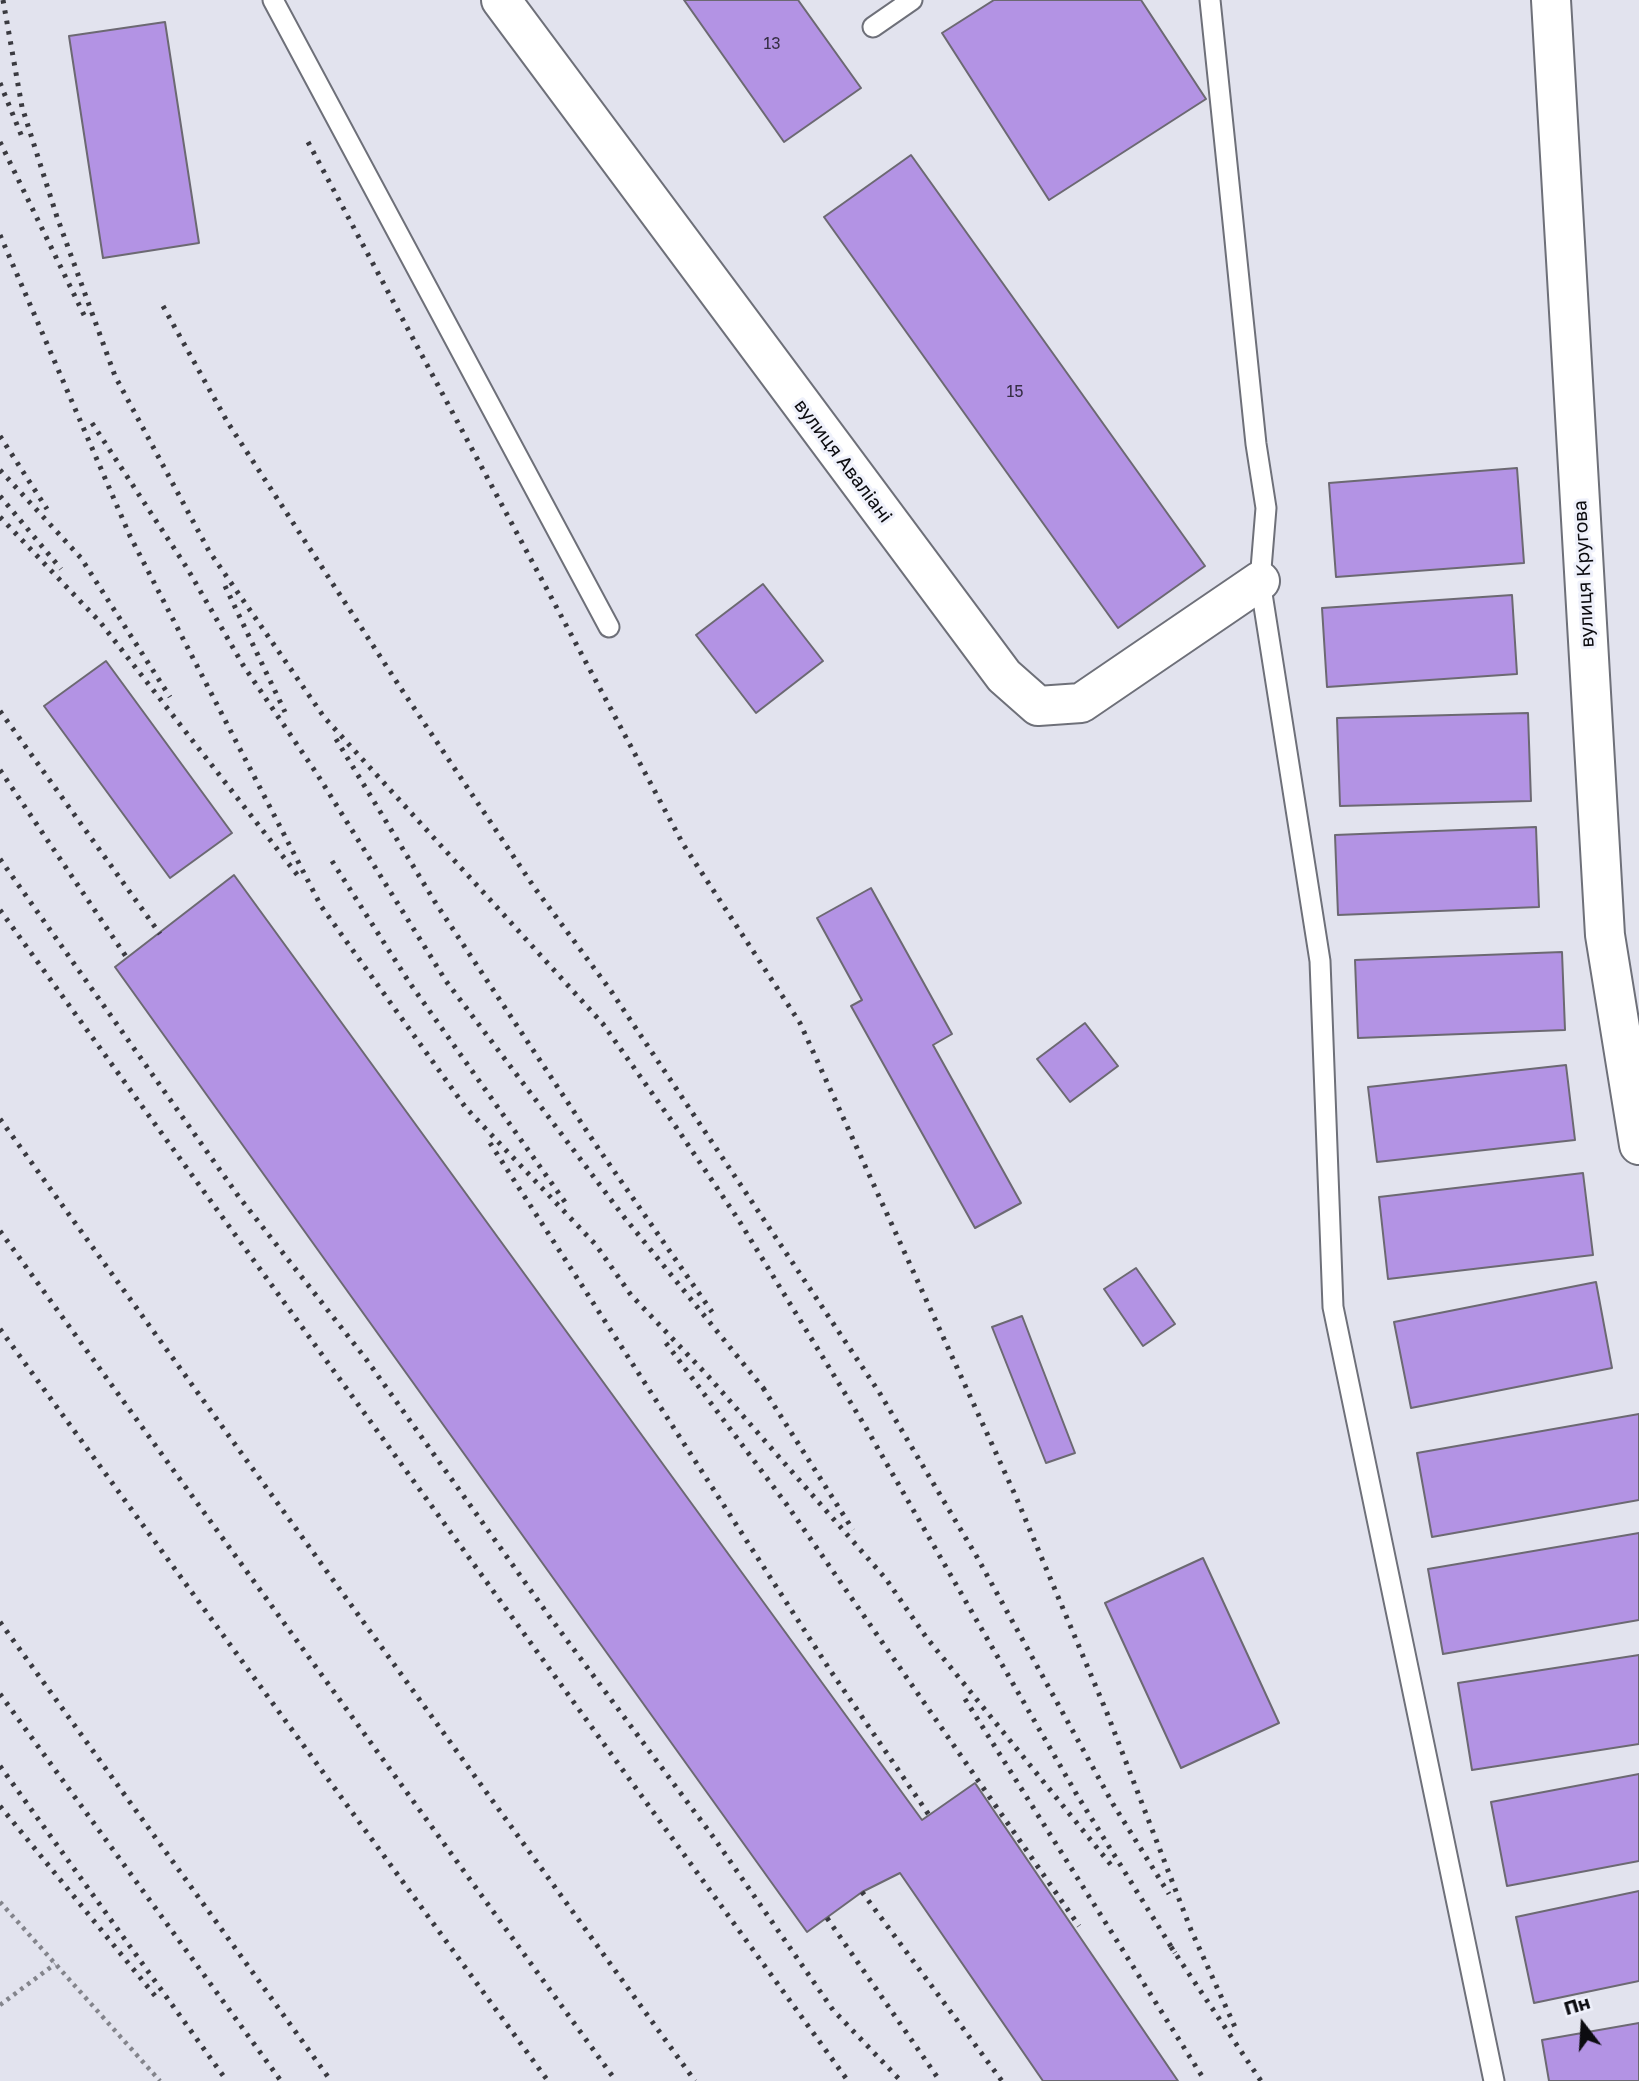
<!DOCTYPE html>
<html>
<head>
<meta charset="utf-8">
<style>
  body { margin:0 }
  #map { position:relative; width:1639px; height:2081px; overflow:hidden; background:#e2e3ee; font-family:"Golos Text",sans-serif }
  canvas { display:block }
  .north { position:absolute; left:1548px; top:1990px; width:70px; height:70px; -webkit-text-stroke:5px #eff1fb; paint-order:stroke; rotate:343deg; font-size:19px; font-weight:700; line-height:28px; text-align:center; color:#0c0c10 }
  .north::after { content:''; display:block; margin:auto; width:24px; height:32px; background:#0c0c10; clip-path:polygon(50% 0,100% 100%,50% 72%,0 100%) }
</style>
</head>
<body>
<div id="map">
<canvas width="1639" height="2081"></canvas>
<div class="north">Пн</div>
</div>
<script>
const c = document.querySelector('canvas').getContext('2d');
c.lineJoin = 'round';
function fill(path, color) {
  c.fillStyle = color;
  c.fill(path, 'evenodd');
}
function strokePath(path, color, width, dash) {
  c.strokeStyle = color;
  c.lineWidth = width;
  c.lineCap = dash ? 'butt' : 'round';
  c.setLineDash(dash || []);
  c.stroke(path);
}
function drawText(font, color, halo, rows, align = 'center') {
  c.font = font + ' "Golos Text",sans-serif';
  c.lineWidth = 6;
  c.setLineDash([]);
  c.textBaseline = 'middle';
  c.strokeStyle = halo;
  c.fillStyle = color;
  for (const [text, x, y, turn = 0] of rows) {
    c.save();
    c.translate(x, y);
    c.rotate((+turn || 0) * Math.PI / 180);
    c.textAlign = isNaN(turn) ? turn : align;
    if (halo) c.strokeText(text, 0, 0);
    c.fillText(text, 0, 0);
    c.restore();
  }
}
const building = new Path2D(`
  M684,0h114l63,88 -77,54z
  M994,0h147l65,99 -157,101 -107,-167z
  M165,22l34,221 -96,15 -34,-222z
  M911,155l294,411 -87,62 -294,-411z
  M1517,468l7,95 -188,14 -7,-94z
  M763,584l60,77 -67,52 -60,-78z
  M1512,595l5,79 -190,13 -5,-79z
  M106,661l126,172 -62,45 -126,-172z
  M1528,713l3,88 -191,5 -3,-88z
  M1536,827l3,80 -201,8 -3,-80z
  M234,875l688,945 53,-37 203,298h-135l-143,-208 -38,19 -55,40 -692,-965z
  M871,888l81,146 -19,11 88,158 -46,25 -124,-222 11,-6 -45,-82z
  M1562,952l3,78 -207,8 -3,-78z
  M1085,1023l33,43 -48,36 -33,-43z
  M1566,1065l9,75 -198,22 -9,-75z
  M1583,1173l10,82 -205,24 -9,-82z
  M1136,1268l39,56 -32,22 -39,-57z
  M1596,1282l16,86 -201,40 -17,-86z
  M1022,1316l53,137 -29,10 -54,-136z
  M1639,1414v86l-207,37 -15,-84z
  M1639,1533v87l-196,34 -15,-85z
  M1203,1558l76,165 -98,45 -76,-165z
  M1639,1655v89l-167,26 -14,-87z
  M1639,1774v87l-132,25 -16,-84z
  M1639,1891v90l-105,22 -18,-86z
  M1639,2023v58h-90l-7,-41z`);
fill(building, '#b393e4');
strokePath(building, '#6c6972', 2);
const service = new Path2D(`
  M273,0l336,627
  M1210,0l46,444 10,64 -6,73 60,380 13,346 161,774
  M873,27l39,-27`);
const minor = new Path2D(`
  M501,0l503,676 34,30 43,-3 179,-122`);
const tertiary = new Path2D(`
  M1551,0l54,935 34,210`);
strokePath(service, '#6e7079', 23);
strokePath(minor, '#6e7079', 42);
strokePath(tertiary, '#6e7079', 42);
strokePath(new Path2D(`
  M0,1902l160,179
  M0,2005l55,-41`), '#83848b', 4.5, [3.5, 5]);
strokePath(service, '#fff', 19);
strokePath(minor, '#fff', 38);
strokePath(tertiary, '#fff', 38);
strokePath(new Path2D(`
  M3,0l19,107 35,110 58,159 94,175 115,166 279,307 73,103 62,92 127,207 212,369 98,158
  M0,83l22,54
  M0,142l85,175
  M308,142l375,702 117,179 216,474 91,216 84,217 44,97
  M0,235l130,301 191,370 145,202 130,137 35,50 77,81 178,203 40,58 185,228
  M163,306l65,117 172,264 134,200 77,104 268,401 98,165 136,247 56,90
  M92,423l95,145 56,97 74,109 129,207 178,236 144,177
  M0,436l47,73
  M0,470l81,88 89,139
  M0,496l61,73
  M0,517l100,105 199,255
  M225,586l60,126
  M0,711l160,223
  M336,739l99,163 163,246 114,164
  M0,770l127,188
  M0,859l239,338 127,162 183,257 165,222 119,172 68,71
  M332,861l77,121 156,220
  M0,910l848,1171
  M0,1119l695,962
  M490,1143l340,527 99,145
  M0,1231l616,850
  M0,1329l548,752
  M666,1343l121,162 292,421
  M763,1388l90,142
  M0,1622l331,459
  M0,1694l281,387
  M965,1699l240,382
  M0,1766l227,315
  M0,1806l156,191
  M862,1892l140,189
  M827,1918l113,163
  M1171,1947l90,134`), '#3a3a40', 5, [3.5, 7]);
drawText('16px', '#362e45', null, [
  ["13",772,44],
  ["15",1015,392]
]);
drawText('19px', '#0c0c10', '#eff1fb', [
  ["вулиця Аваліані",843,461,53],
  ["вулиця Кругова",1584,574,-93]
]);
</script>
</body>
</html>
